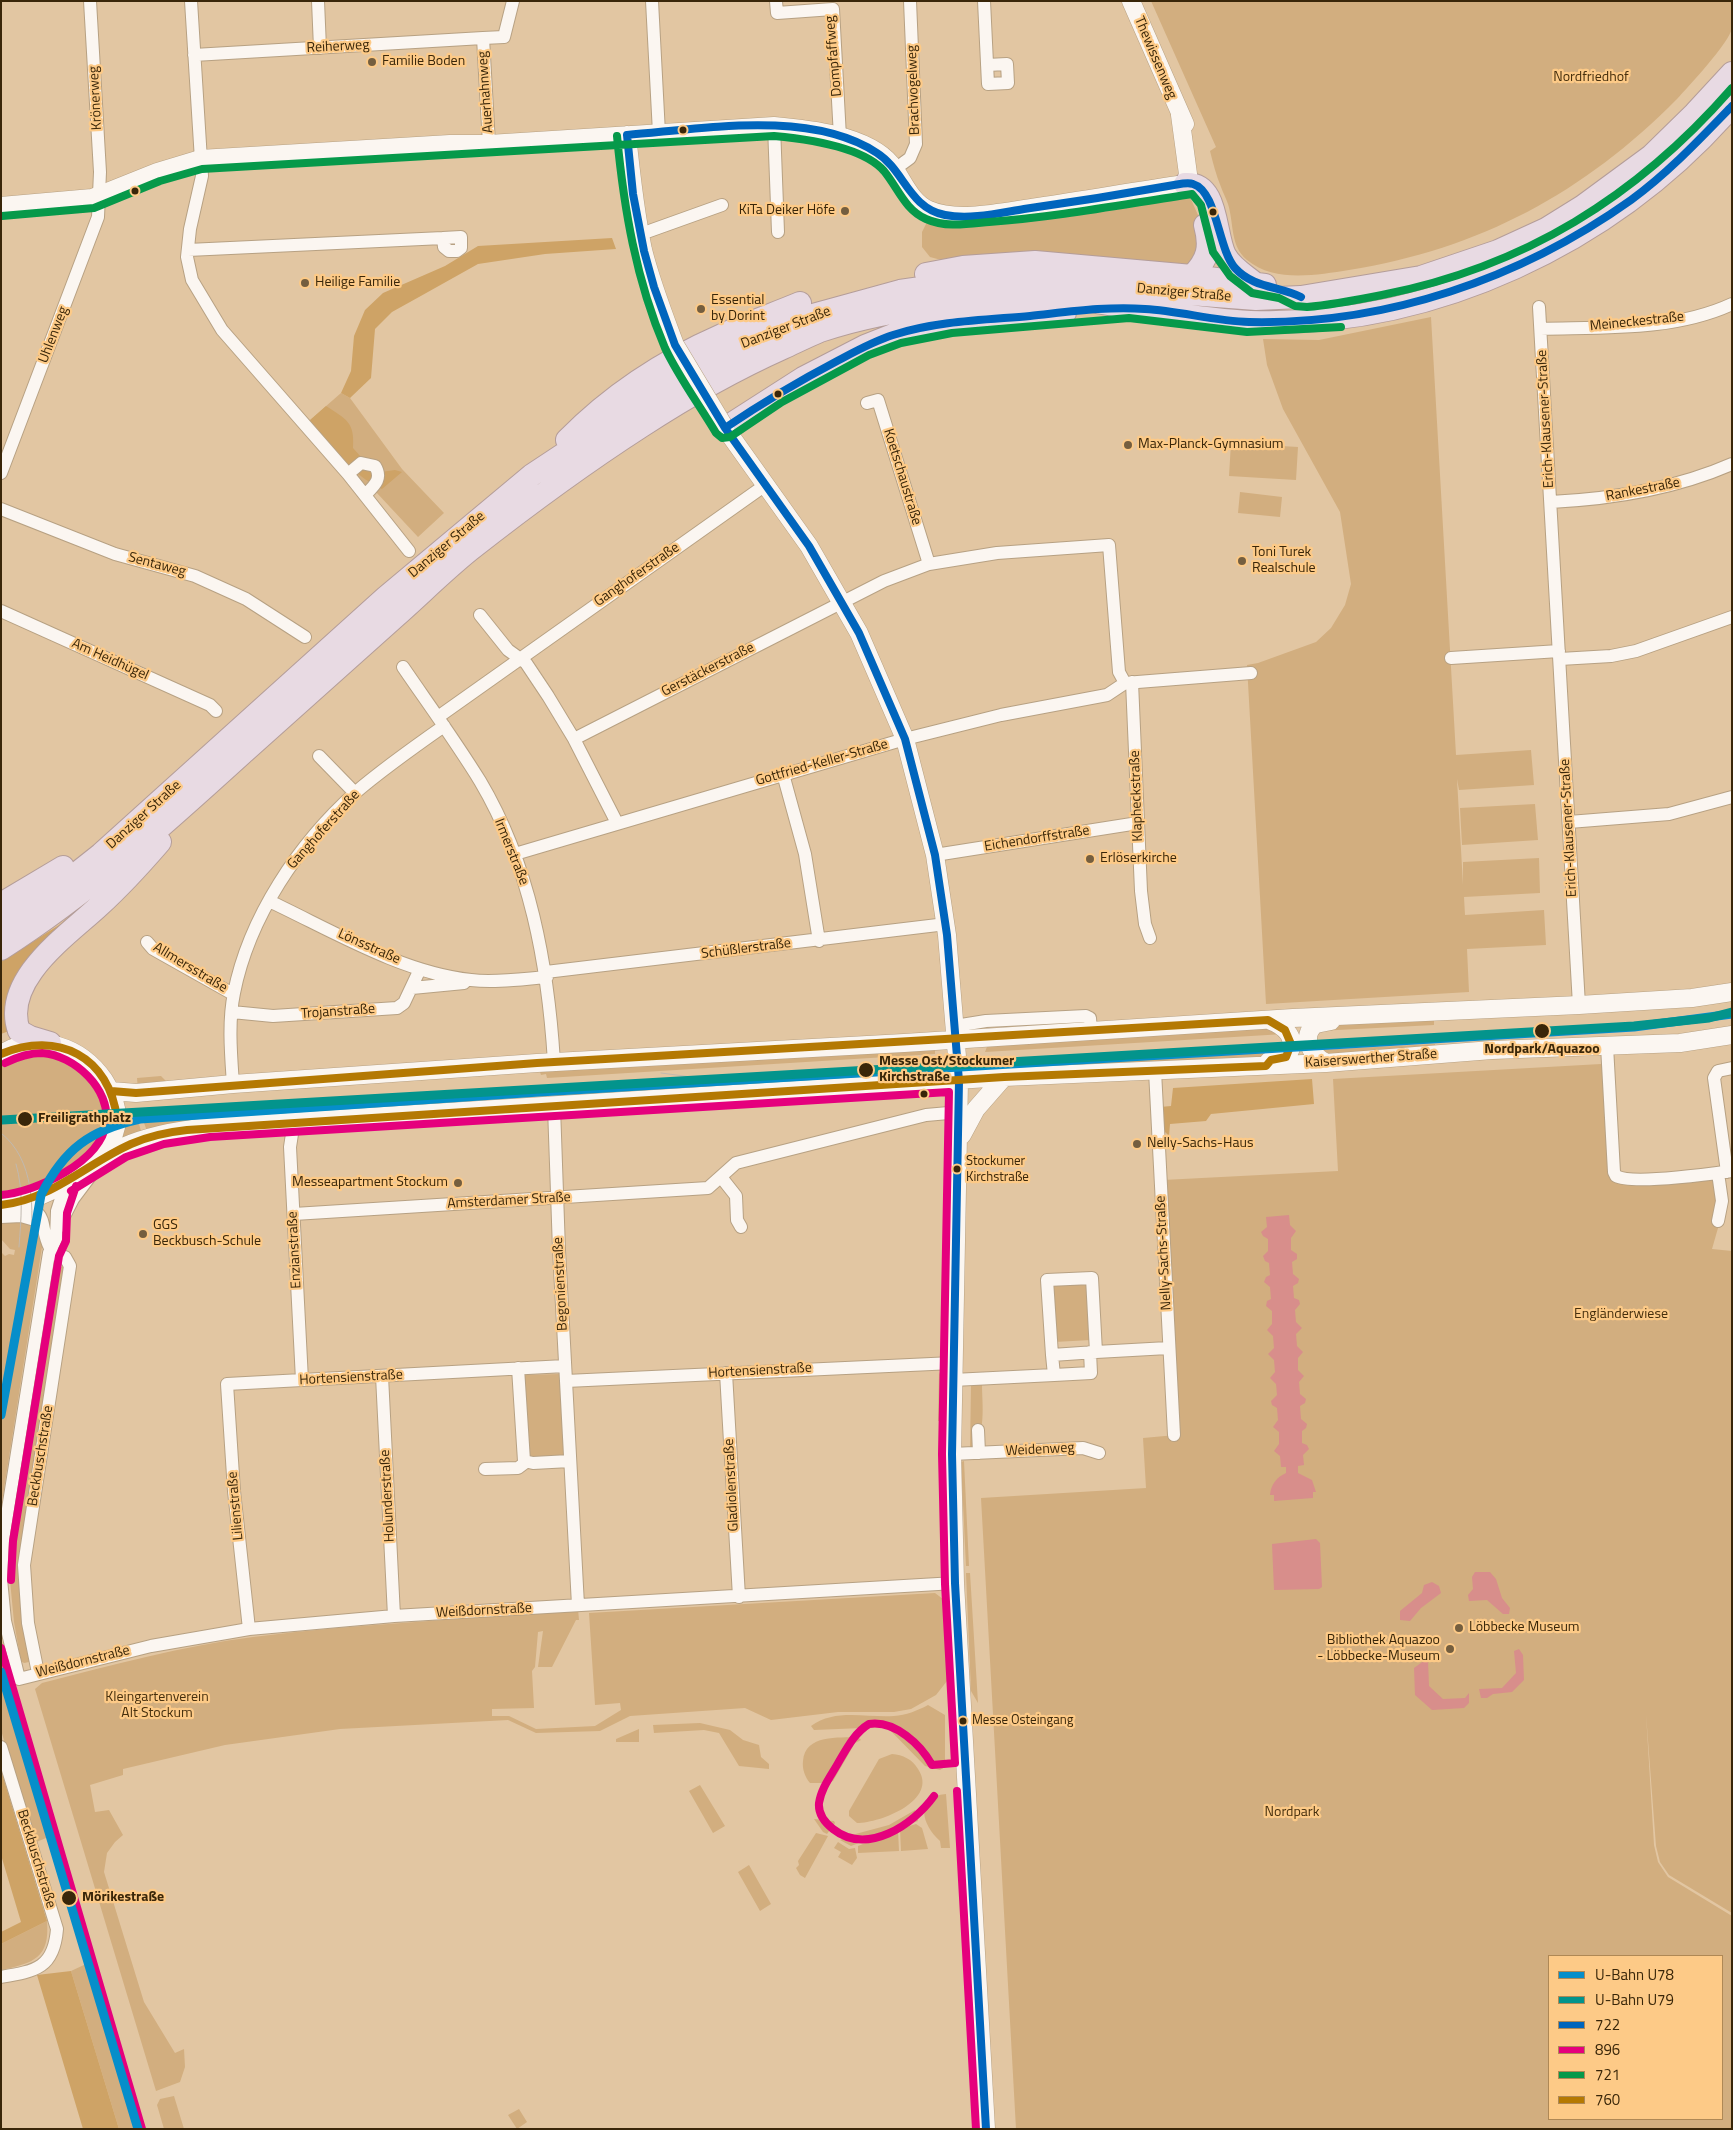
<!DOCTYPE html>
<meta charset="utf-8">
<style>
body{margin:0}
#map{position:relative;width:1733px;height:2130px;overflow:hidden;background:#e2c6a2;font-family:"Titillium Web",sans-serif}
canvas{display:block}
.frame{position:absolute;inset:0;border:2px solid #392609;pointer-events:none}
.legend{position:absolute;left:1548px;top:1955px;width:175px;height:165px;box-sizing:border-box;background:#fdca87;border:1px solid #af8855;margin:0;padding:6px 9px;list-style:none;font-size:15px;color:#392609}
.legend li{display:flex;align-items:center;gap:10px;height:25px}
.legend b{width:25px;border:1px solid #af8855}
</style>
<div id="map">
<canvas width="1733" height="2130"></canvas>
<div class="frame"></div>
<ul class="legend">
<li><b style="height:6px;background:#068eca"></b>U-Bahn U78</li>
<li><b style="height:6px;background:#03948c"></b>U-Bahn U79</li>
<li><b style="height:6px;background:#0065bd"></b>722</li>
<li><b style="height:6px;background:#e5007d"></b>896</li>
<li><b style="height:6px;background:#06994a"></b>721</li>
<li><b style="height:6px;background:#b47903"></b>760</li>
</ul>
</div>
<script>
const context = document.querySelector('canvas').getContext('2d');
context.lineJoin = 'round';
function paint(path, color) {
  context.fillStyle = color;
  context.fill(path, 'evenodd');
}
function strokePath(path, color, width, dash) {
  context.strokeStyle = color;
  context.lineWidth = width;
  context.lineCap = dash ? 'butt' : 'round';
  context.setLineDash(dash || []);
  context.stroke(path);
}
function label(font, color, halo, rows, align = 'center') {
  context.font = font + ' "Titillium Web",sans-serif';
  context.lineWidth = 4.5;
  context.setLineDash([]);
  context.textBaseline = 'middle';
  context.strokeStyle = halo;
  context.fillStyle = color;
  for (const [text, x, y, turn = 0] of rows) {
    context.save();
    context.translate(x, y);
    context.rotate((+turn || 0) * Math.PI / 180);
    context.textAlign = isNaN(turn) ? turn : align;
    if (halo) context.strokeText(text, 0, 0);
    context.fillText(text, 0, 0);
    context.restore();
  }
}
paint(new Path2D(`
 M1151,1H1732C1732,10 1733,19 1732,28C1730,42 1688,87 1677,99C1584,193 1480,249 1349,270C1316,275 1275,283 1247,260C1230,246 1234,223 1228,204C1226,198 1223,193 1221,187C1216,175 1213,163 1210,151L1216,147Z
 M1174,194H1183L1190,197L1198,215L1204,248L1191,271L945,261L930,257L922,247V232L928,220C957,229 989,222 1019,219C1071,212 1123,204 1174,194Z
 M1431,317L1456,755L1531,750L1534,785L1459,790L1457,779L1463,885V862L1539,858L1540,893L1464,897L1465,915L1544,910L1546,945L1467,949L1469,992L1266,1004L1247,665L1258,663L1316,642L1331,628L1345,605L1351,584L1340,512L1283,409L1267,365L1263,339L1319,340Z
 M341,393L350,398L402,469L444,513L418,537L376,492L372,494L309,421Z
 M1231,443L1298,447L1296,480L1229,476Z
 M1240,492L1282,497L1280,517L1238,513Z
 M1535,804L1538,840L1462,845L1460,808Z
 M1434,1019V1025L1318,1031L1325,1025Z
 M1273,1028L1284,1034L985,1052L988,1044Z
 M1435,1044V1049L1326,1055L1318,1050Z
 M54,1048L100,1078L113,1129L73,1175L1,1201V1059L10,1053Z
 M935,1048V1054L547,1078L546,1074L541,1075L540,1072Z
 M1285,1051L1276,1058L985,1075V1068Z
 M1601,1064L1605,1067L1614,1178H1715L1718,1228L1712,1249L1732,1251V1913L1669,1875L1660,1862L1656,1846L1646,1714L1654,1845L1658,1862L1668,1877L1732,1916V2129H1016L981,1498L1146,1488L1143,1438L1176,1435L1163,1180L1338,1171L1333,1079ZM1549,1956H1722V2119H1549Z
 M936,1072V1077L549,1101L548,1096Z
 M161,1076L172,1087L138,1090L137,1078Z
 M188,1118L190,1125L148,1134L143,1120Z
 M138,1120L142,1135L119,1145L118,1124Z
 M145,1146L147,1150C116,1162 84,1182 71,1214C66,1227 71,1240 64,1252L60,1247C57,1222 89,1176 110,1163C121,1156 134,1151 145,1146Z
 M1,1218L35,1224L42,1236V1247L1,1508V1252L5,1256L9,1254L14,1255L15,1250L10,1249L1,1239Z
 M65,1266L26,1531L29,1662L24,1663L21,1661L14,1622L9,1570L14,1523L54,1272L57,1268Z
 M1087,1283L1091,1340L1054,1342L1052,1284Z
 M939,1372L944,1385L943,1421H938Z
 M560,1374L564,1456L527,1458L524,1375Z
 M971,1385H982C982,1404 987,1436 970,1450Z
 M964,1461L969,1566H966L961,1462Z
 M966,1573H970L978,1703L971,1691Z
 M935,1593L943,1599L947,1681L936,1695L911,1709L894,1712H838L771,1720L745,1708L630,1716L600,1731L536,1733L508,1720L340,1729L225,1745L123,1769V1775L90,1785L95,1812L109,1810L123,1835L115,1842L107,1853L104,1872L144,2002L175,2053L184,2049L185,2067L180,2082L156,2091L35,1689L42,1683C112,1665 182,1646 253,1637C361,1623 470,1620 578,1609L579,1620H576L552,1667H538L543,1631L538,1632L535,1667L532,1671L534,1708L492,1709V1716H509L536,1729L595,1726L621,1710L620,1703L595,1705L589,1613Z
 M1,1637L12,1681L58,1833L34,1843L1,1730Z
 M928,1705L945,1715V1767L940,1770L925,1766L887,1727L814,1730L811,1726C835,1708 867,1718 894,1716C906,1715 917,1711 928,1705Z
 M700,1723L730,1730L743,1740L759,1745L761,1757L769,1764V1769L739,1766L719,1733L704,1730L654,1733L653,1725Z
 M639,1729V1742H616V1739Z
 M858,1737L861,1740L855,1743L833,1781L827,1783H810C805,1777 802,1769 803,1761C805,1734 839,1738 858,1737Z
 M892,1754C903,1755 912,1759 918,1769C939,1800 881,1823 857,1823L849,1816V1811L879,1759Z
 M700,1785L725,1826L713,1833L689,1791Z
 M946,1794L950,1848H941L940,1841C922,1825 914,1797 946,1794Z
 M915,1810L918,1821L851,1846L840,1840L848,1836L889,1825Z
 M814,1819L834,1821L835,1823L827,1834L823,1832Z
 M916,1824L922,1828L928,1849L901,1851L900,1829Z
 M898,1830L899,1851L858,1853V1846Z
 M816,1833L828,1836L805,1878L800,1875L796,1868L799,1865L798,1861Z
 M838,1842L849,1849L855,1848L857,1858L852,1865L838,1857L841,1852L834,1848Z
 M749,1865L771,1904L760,1911L738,1872Z
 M47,1921C50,1958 34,1963 1,1970V1944Z
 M86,1964L87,1969L96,1966L145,2129H119L71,1971Z
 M174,2096L184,2129H164L157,2105L160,2099Z
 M519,2109L527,2122L517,2129L508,2115Z`), '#d2ae7f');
paint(new Path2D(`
 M612,238L616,249L545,254L478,264L419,297L392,312L375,329L371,378L350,398L341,393L351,371L354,336L365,310L383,293L445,266L478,246Z
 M326,406C346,419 355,422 353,448L361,457L371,459L381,472L395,470L402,472L382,489C351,474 331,447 309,421Z
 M108,884L46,951L14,1029L1,1034V962L59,925Z
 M1312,1079L1314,1104L1211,1114L1206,1121L1170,1124L1169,1136L1161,1128L1160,1107L1171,1106L1173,1088Z
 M1,1770L47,1921L1,1944V1932L21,1922L1,1855Z
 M71,1971L119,2129H83L37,1975Z`), '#cea366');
paint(new Path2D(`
 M1289,1215L1290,1225L1296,1231L1291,1238V1250L1297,1254V1259L1292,1262L1293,1274L1299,1279L1298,1283L1293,1286L1294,1298L1299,1300L1300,1304L1295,1310L1296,1322L1302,1328L1296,1334L1297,1346L1303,1352L1298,1358V1370L1304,1376L1299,1382L1300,1394L1306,1399L1305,1403L1300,1406L1301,1419L1307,1424L1306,1428L1302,1431V1443L1307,1445L1309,1449L1303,1455L1304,1465L1298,1466V1473L1312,1480L1316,1492H1313V1498L1274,1501V1495H1270C1271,1484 1277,1477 1286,1473V1467H1281L1280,1456L1274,1451L1279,1444V1432L1273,1427L1278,1420L1277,1408L1272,1405L1271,1401L1277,1395L1276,1384L1270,1378L1275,1372L1274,1360L1268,1354L1274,1348L1273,1336L1267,1330L1272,1324V1311L1266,1306L1267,1301L1271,1299L1270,1287L1264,1282L1266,1277L1270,1275L1269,1263L1265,1261L1263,1256L1268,1251V1239L1263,1236L1261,1232L1267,1227L1266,1217Z
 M1316,1539L1320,1543L1322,1587L1319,1589L1274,1590L1272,1544Z
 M1475,1572H1490L1496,1579L1502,1598L1510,1608L1509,1614H1503L1487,1600L1469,1601L1468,1595L1473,1589L1472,1577Z
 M1432,1582L1439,1586L1441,1593L1421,1608L1410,1621L1400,1620V1611L1422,1593L1424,1585Z
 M1519,1649L1523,1655L1524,1680L1512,1692L1493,1694L1487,1698H1481L1479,1689L1502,1688L1516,1673L1514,1651Z
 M1425,1660H1428L1429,1686L1443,1699L1465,1698L1469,1693V1703L1464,1708L1432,1710L1415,1695L1414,1668Z`), '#d88e8b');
const street = new Path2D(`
 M191,1L202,176L190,229L187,257L192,280L222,330L348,474L409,551
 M318,1L320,48
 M652,1L659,133
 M776,1L777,13L833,9L840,137
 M984,1L988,84L1008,83L1007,64L987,65
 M194,55L483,38
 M774,126L778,232
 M489,144L483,38L504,37L513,1
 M895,169L910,158L916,144L910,1
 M641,234L722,205
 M188,250L443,238L444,247L449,251H457L461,248V237L443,238
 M1539,307L1579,1005
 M1541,329C1603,327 1674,331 1732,304
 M867,403L878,400L929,564
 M1,473L98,217L100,172L90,1
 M348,474L361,463L375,466C383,479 374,486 365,495
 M1551,502C1612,499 1675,489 1732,464
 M1,509L115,554L195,576L246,599L305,637
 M1,611L210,705L216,711
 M480,615L508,650L526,663L548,696L574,739L617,823
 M1451,658L1559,651
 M1560,659L1611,656L1636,651L1732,617
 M403,667C429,705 456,742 480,781C530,865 548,965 554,1062
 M1132,682L1141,891L1145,924L1150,938
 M438,717L764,486
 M574,739L884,581L929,564L997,553L1109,545L1119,672L1125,683
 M319,756L355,793
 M783,774L805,854L819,941
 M1569,822L1669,814L1732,797
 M515,854L905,739L1001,715L1107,695L1125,683L1251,673
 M935,855L1138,823
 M269,901C331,930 402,973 471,980C495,983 522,979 547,977
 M147,942L153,949L233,994
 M546,972L946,924
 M412,988L464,983
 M232,1012L273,1016L397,1008L404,1003L420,969
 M955,1026L986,1021L1086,1016L1090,1018L1091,1030
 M1607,1046L1614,1172L1616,1176C1632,1185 1710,1174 1732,1171
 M1155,1071L1174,1435
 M233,1084C231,1055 228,1022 234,993C249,917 299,843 356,792C384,768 414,747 444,726
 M554,1107L559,1250L578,1605
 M294,1121L290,1147L302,1380
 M1727,1172L1714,1078L1718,1071L1732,1068
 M1718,1173L1722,1201L1718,1221
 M721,1177L736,1196L737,1220L741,1227
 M16,1206C51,1209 38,1225 50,1248
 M294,1214L708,1188L736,1163L926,1115L960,1112
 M1,1217L21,1216L42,1222
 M58,1228L73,1199L97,1167
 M1096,1352L1052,1355L1047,1280L1092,1278L1096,1352L1168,1348
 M1052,1355L1054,1375L1091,1373L1090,1352
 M518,1368L524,1461L533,1463L570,1461
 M726,1373L739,1597
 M382,1376L394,1616
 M953,1380L1054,1375
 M566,1381L953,1363
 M978,1430L979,1453
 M952,1454L1083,1448L1099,1453
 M485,1469L518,1468L526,1462
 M1,1579L5,1621L19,1679L151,1646L249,1629L394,1616L955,1583
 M1,1579L3,1540L49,1253L56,1239L57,1211L66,1183
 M249,1629L234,1491L227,1384L565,1366
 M38,1673L28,1623L24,1565L70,1266L65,1257L49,1253
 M1,1747L57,1929C54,1968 36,1971 1,1977`);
const secondary = new Path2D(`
 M1131,1L1185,124
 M627,135C631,174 635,212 643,250C651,282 663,313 675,345
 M1,206L92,198L157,172L200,159L450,144H489L774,126C808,129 867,135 891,164C903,179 910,202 929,210C958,223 1007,211 1038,207C1087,200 1136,191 1185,184L1188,174L1180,115
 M725,428L809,546L859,633L905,739L935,855L947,935L959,1081L952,1454L955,1583L986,2129
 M1269,1020C1285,1026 1300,1039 1286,1057L1269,1061
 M1,1054C39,1031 81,1047 104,1080C114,1095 119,1110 116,1127C111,1151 88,1169 69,1181C49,1193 26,1204 1,1205
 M1326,1063C1312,1056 1299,1036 1316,1024L1331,1021
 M111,1091L136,1093L233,1084L537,1063L904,1043L1293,1018L1579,1005L1692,998L1732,992
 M962,1135L976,1109L1004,1077
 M90,1168C101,1161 112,1153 123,1147C150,1135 180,1130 209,1127L1004,1077L1326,1063L1492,1050L1680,1043L1732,1035`);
const highway = new Path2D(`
 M1185,184C1219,182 1214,233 1225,255C1232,268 1245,275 1256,284
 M926,274L963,267L1035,262L1192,276L1265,285
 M1192,276C1208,260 1211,247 1205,225
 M725,428L803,378L865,346L898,333L951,323L1065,313
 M567,440C610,396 665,360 722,335C747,323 774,314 800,303
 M1,904L63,867
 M1,927L53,892L101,854L386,597L532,475L653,395L728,351L809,316L900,291L949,284L1019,281L1256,299L1301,297L1421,277L1498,251L1546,229L1583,206L1651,156L1695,113L1732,73
 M1,949C89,893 167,822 244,752C294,707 345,662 395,617C420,595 444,571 470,550C526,506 583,464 642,426C688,396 734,370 783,348C796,342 808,336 820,331C894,306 1002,295 1080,300C1097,301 1113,305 1130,308C1169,313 1210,320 1250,322C1433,328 1613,243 1732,106
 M50,1043L30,1037L19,1031C1,980 68,935 99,906C121,886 141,864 160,842`);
strokePath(street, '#b7a183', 14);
strokePath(secondary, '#b7a183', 19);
strokePath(highway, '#b49d99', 24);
strokePath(street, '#fbf6f1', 12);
strokePath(secondary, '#fbf6f1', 18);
strokePath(highway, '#e8dae3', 22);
strokePath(new Path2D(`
 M661,1073L722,1081
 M1,1133C35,1160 34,1210 30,1249
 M16,1164C24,1192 21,1219 19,1247`), '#c1b9af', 1);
const secondaryBridge = new Path2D(`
 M675,345L725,428`);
strokePath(secondaryBridge, '#b7a183', 19, []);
strokePath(secondaryBridge, '#fbf6f1', 18);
strokePath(new Path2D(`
 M627,135L633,194L644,251L654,287L675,345L725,428L809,546L859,633L905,739L935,855L947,935L959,1081L952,1454L955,1583L986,2129
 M627,135C702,129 810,109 877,153C904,170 909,208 945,215C970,220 999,213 1024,209C1074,202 1124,194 1174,185C1180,184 1188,182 1193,184C1217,191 1218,249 1235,268C1253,288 1279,286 1301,297
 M725,428C762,403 799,381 839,360C856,351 874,341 893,335C937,321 984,320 1030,316C1068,312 1107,306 1145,309C1180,311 1214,321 1249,322C1386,325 1520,279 1631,200C1668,173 1700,139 1732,106`), '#0065bd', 8);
strokePath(new Path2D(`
 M71,1191L126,1157L164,1144L210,1137L949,1092L942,1454L945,1584L955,1763L932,1765C921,1745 895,1720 869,1724C854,1733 846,1750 837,1765C830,1777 821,1789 819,1803C818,1814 824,1822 833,1829C867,1856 913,1825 934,1796
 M1,1195C36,1192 101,1162 106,1123C111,1089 74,1055 42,1053C28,1053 17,1057 5,1063
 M11,1580L13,1541L59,1256L66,1241L67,1213L76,1186
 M1,1648L142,2129
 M957,1791L976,2129`), '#e5007d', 8);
strokePath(new Path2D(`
 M617,136C624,209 636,280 665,348C678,376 700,406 716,433L722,438L730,437L782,402L869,355L901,343L952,333L1129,318L1247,332L1341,327
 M2,216L94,208L160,181L202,169L774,136C806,139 862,146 884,171C898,188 905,210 926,219C946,228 968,224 989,222C1057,217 1125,204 1192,194L1201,205L1213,252L1230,276L1252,293L1279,298L1295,306L1307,307C1332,305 1357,300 1382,295C1524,267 1637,197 1732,88`), '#06994a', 8);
strokePath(new Path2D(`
 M1,1054C58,1030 110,1057 117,1119
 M1,1205C53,1199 86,1164 131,1144C149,1136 168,1132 187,1130L1004,1077L1266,1066L1271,1060L1286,1057L1291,1044L1285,1030L1268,1020L537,1063L136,1093L111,1091`), '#b47903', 8);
strokePath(new Path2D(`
 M1,1415L41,1195C64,1149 90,1130 140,1119L539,1092L1634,1027L1732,1014
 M1,1672L138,2129`), '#068eca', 9);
strokePath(new Path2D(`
 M2,1120L1634,1026L1709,1018L1732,1012`), '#03948c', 9);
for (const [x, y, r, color] of [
 [372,62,5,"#745e3f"],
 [683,130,4.5,"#392609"],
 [135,191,4.5,"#392609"],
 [845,211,5,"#745e3f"],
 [1213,212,4.5,"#392609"],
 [305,283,5,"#745e3f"],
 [701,309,5,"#745e3f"],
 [778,394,4.5,"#392609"],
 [1128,445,5,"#745e3f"],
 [1242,561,5,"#745e3f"],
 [1090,859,5,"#745e3f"],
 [1542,1031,8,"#392609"],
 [866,1070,8,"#392609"],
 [924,1094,4.5,"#392609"],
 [25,1119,8,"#392609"],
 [1137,1144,5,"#745e3f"],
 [957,1169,4.5,"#392609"],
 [458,1183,5,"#745e3f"],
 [143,1234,5,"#745e3f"],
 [1459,1628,5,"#745e3f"],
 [1450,1649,5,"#745e3f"],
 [963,1721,4.5,"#392609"],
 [69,1898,8,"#392609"]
]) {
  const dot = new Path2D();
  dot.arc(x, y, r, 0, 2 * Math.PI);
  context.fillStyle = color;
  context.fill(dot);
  strokePath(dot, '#fdca87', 2);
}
label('13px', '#392609', '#fdca87', [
 ["Stockumer",966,1162],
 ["Kirchstraße",966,1178],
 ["Messe Osteingang",972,1721]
], 'left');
label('14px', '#392609', '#fdca87', [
 ["Reiherweg",338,47,-3],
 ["Dompfaffweg",834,56,-95],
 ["Thewissenweg",1155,58,67],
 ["Brachvogelweg",914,90,-92],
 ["Auerhahnweg",486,92,-94],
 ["Krönerweg",96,98,-93],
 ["Danziger Straße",1184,293,5],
 ["Meineckestraße",1637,322,-6],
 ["Danziger Straße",786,328,-21],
 ["Uhlenweg",54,335,-69],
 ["Erich-Klausener-Straße",1546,419,-93],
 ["Koetschaustraße",902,477,73],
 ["Rankestraße",1643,490,-11],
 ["Danziger Straße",447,545,-40],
 ["Sentaweg",157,565,15],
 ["Ganghoferstraße",637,575,-35],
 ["Am Heidhügel",110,660,24],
 ["Gerstäckerstraße",708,670,-27],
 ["Gottfried-Keller-Straße",822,763,-16],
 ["Klapheckstraße",1137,796,-92],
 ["Danziger Straße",144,815,-42],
 ["Erich-Klausener-Straße",1569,828,-93],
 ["Ganghoferstraße",324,830,-48],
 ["Eichendorffstraße",1037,839,-9],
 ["Irmerstraße",511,852,68],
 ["Lönsstraße",369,947,24],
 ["Schüßlerstraße",746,949,-7],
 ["Allmersstraße",190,968,31],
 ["Trojanstraße",338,1012,-4],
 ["Kaiserswerther Straße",1371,1059,-4],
 ["Amsterdamer Straße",509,1201,-3],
 ["Enzianstraße",295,1250,-93],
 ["Nelly-Sachs-Straße",1164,1253,-93],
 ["Begonienstraße",561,1284,-93],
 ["Hortensienstraße",760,1371,-3],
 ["Hortensienstraße",351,1378,-3],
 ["Weidenweg",1040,1450,-3],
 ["Beckbuschstraße",41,1456,-81],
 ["Gladiolenstraße",732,1485,-93],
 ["Holunderstraße",388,1496,-93],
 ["Lilienstraße",236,1506,-95],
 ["Weißdornstraße",484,1611,-3],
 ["Weißdornstraße",83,1662,-14],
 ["Beckbuschstraße",36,1859,73]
]);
label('14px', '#392609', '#fdca87', [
 ["Familie Boden",382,62],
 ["KiTa Deiker Höfe",835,211,"right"],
 ["Heilige Familie",315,283],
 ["Essential",711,301],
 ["by Dorint",711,317],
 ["Max-Planck-Gymnasium",1138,445],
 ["Toni Turek",1252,553],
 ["Realschule",1252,569],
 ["Erlöserkirche",1100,859],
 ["Nelly-Sachs-Haus",1147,1144],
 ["Messeapartment Stockum",448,1183,"right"],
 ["GGS",153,1226],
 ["Beckbusch-Schule",153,1242],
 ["Löbbecke Museum",1469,1628],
 ["Bibliothek Aquazoo",1440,1641,"right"],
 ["- Löbbecke-Museum",1440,1657,"right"]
], 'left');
label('14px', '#462f0d', '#fdca87', [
 ["Nordfriedhof",1591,78],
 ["Engländerwiese",1621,1315],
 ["Kleingartenverein",157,1698],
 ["Alt Stockum",157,1714],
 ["Nordpark",1292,1813]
]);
label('bold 14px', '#392609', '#fdca87', [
 ["Nordpark/Aquazoo",1542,1050,"center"],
 ["Messe Ost/Stockumer",879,1062],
 ["Kirchstraße",879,1078],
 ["Freiligrathplatz",38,1119],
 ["Mörikestraße",82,1898]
], 'left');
</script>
